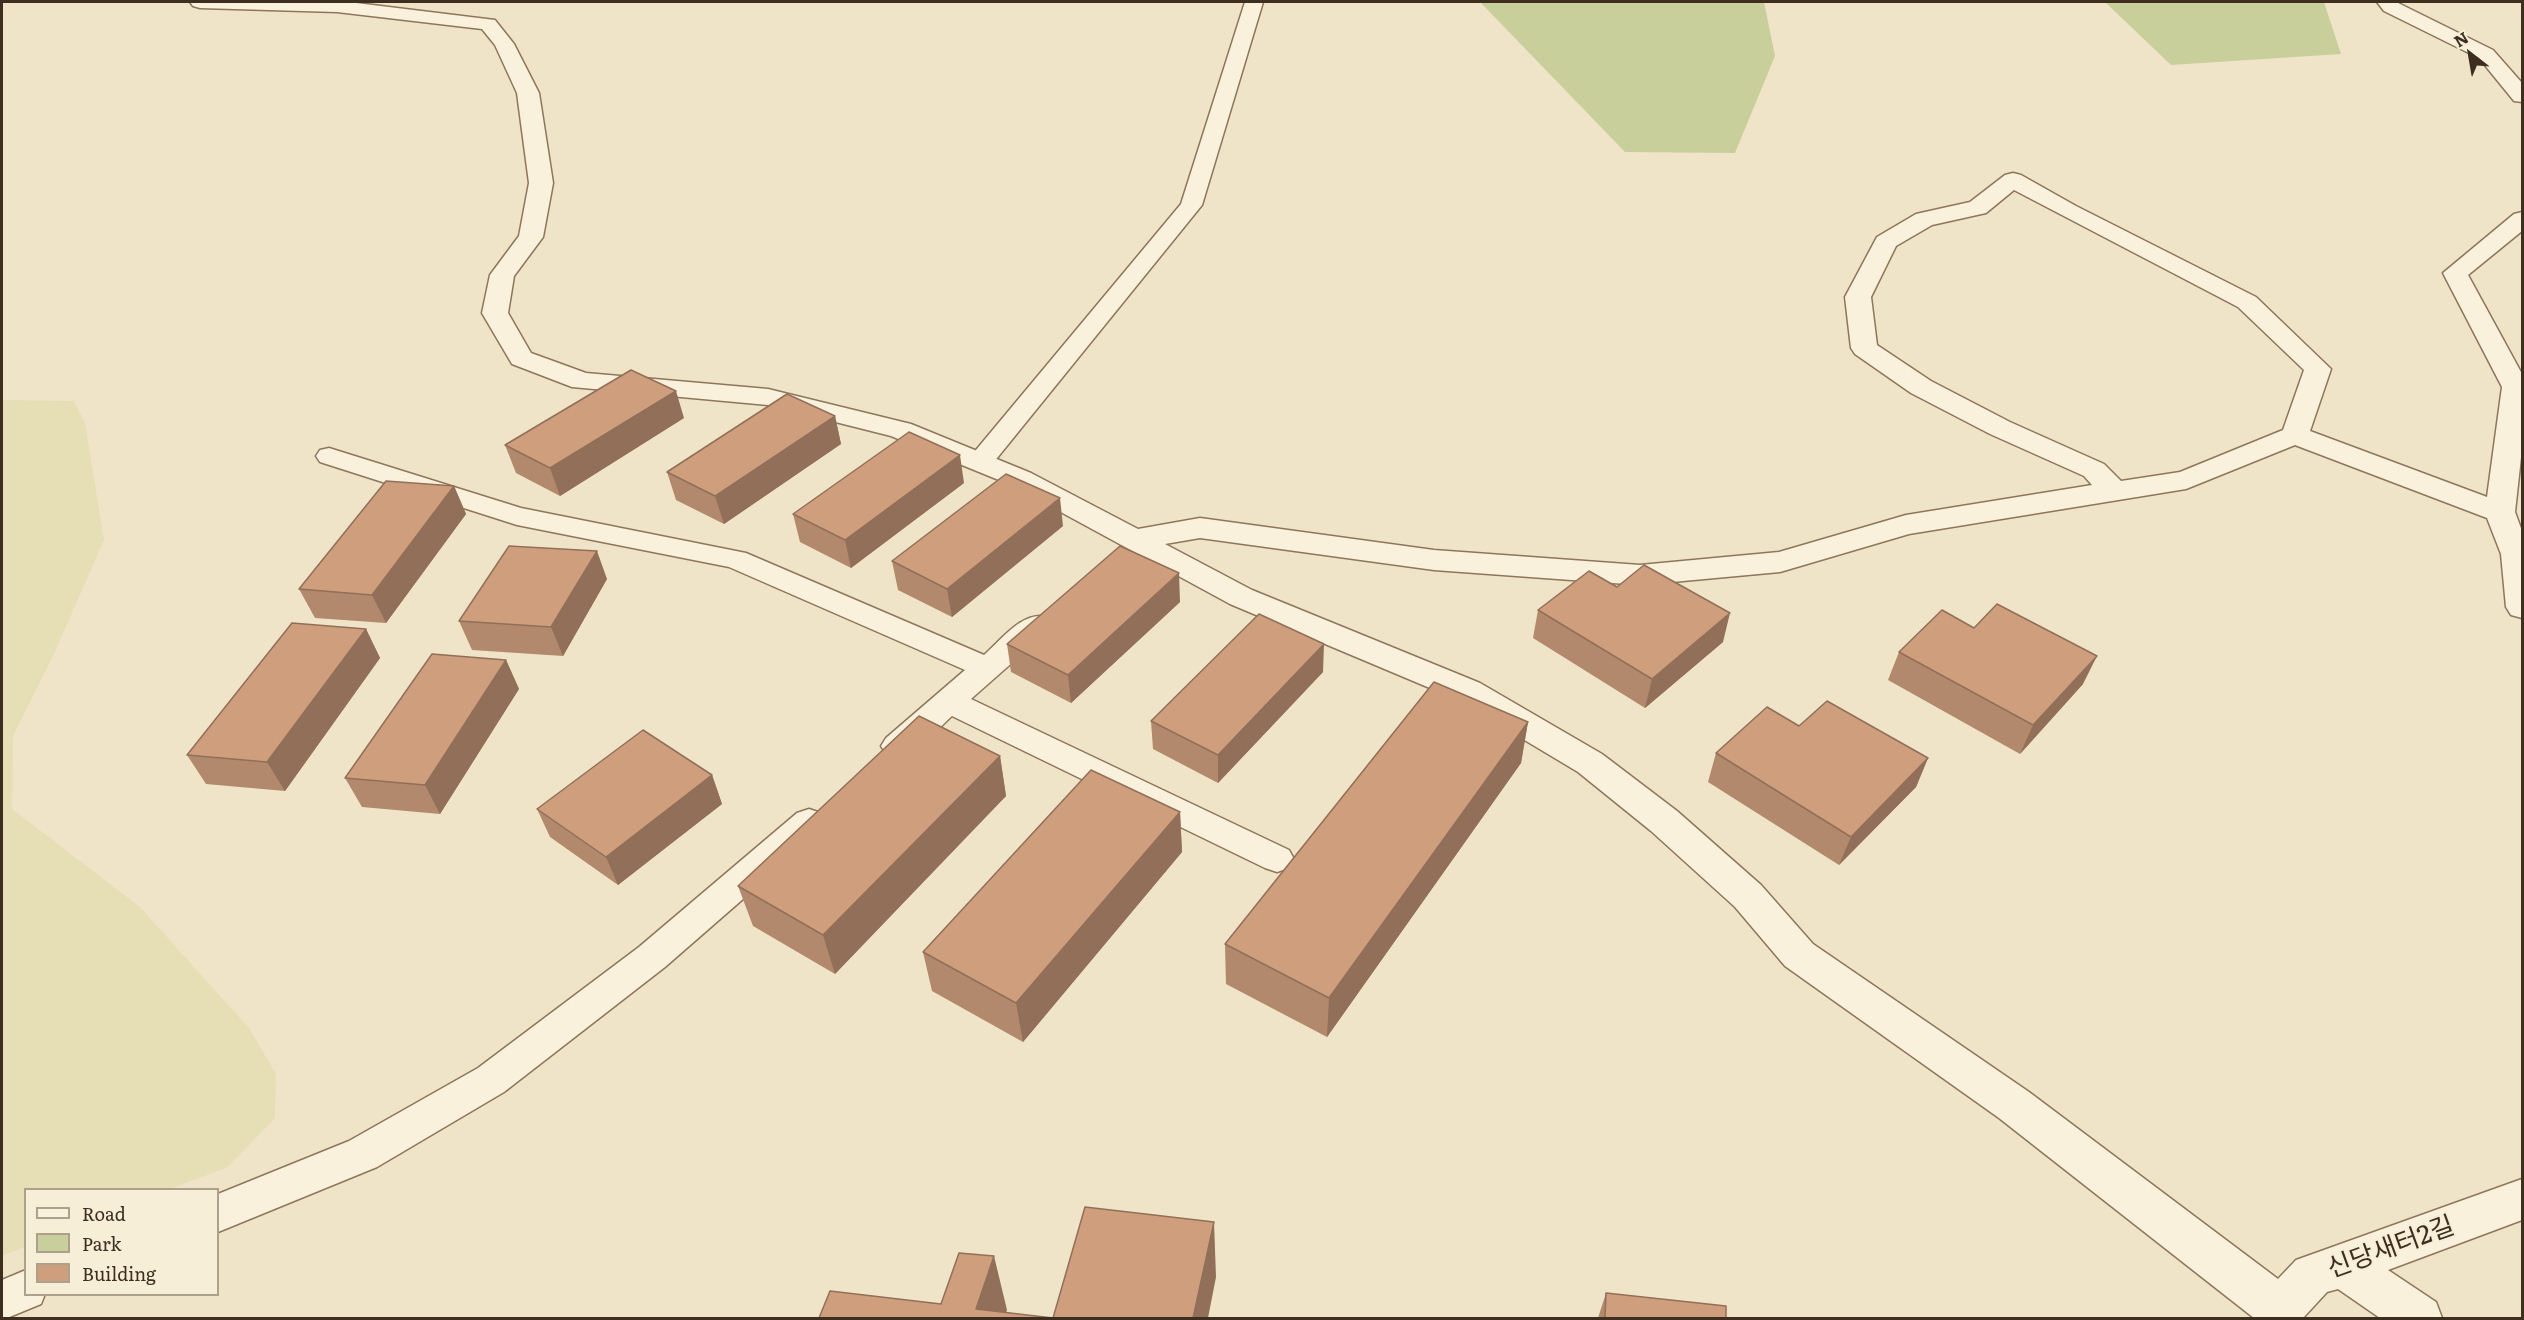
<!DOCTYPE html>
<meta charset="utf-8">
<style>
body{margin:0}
#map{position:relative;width:2524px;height:1320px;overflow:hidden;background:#f0e4c8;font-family:Literata,serif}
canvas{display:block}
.frame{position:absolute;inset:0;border:3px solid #3d2e20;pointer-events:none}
.legend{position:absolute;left:24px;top:1188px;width:195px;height:108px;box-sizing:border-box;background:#f7eed8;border:2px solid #ada18e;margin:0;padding:8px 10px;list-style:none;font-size:18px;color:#3d2e20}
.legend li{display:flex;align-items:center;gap:12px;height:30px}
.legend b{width:30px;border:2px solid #ada18e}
.north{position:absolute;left:2440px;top:24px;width:60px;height:60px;-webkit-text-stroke:4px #f7eed8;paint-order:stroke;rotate:329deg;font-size:16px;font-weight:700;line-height:24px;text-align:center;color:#3d2e20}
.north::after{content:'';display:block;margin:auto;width:21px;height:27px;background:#3d2e20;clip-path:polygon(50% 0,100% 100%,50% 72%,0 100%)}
</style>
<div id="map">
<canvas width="2524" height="1320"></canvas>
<div class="frame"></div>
<ul class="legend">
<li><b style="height:8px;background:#faf1dc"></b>Road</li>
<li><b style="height:16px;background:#c9cf9b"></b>Park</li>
<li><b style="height:16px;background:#cf9f7d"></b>Building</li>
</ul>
<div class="north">N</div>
</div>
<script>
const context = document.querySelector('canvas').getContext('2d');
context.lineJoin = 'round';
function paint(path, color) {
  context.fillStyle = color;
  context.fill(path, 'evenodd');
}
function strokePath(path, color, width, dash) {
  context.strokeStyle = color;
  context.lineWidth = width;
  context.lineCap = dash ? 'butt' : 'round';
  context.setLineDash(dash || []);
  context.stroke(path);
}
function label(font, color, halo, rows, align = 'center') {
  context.font = font + ' Literata,"Noto Sans KR",serif';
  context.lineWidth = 4.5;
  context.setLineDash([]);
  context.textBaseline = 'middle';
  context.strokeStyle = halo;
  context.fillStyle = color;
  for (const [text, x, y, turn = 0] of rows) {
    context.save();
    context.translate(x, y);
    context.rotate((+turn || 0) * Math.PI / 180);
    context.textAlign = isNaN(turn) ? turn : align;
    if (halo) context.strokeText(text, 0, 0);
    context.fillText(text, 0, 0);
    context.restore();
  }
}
paint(new Path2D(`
 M2,400L74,401L85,423L104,540L54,654L13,736L12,809L140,907L249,1028L276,1074L275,1118L228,1167L170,1189L26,1190L25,1247L2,1256Z`), '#e6deb5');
paint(new Path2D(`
 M1480,2H1764L1775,56L1735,153L1625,152Z
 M2105,2H2324L2341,54L2171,65Z`), '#c9cf9b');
const service = new Path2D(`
 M1245,2H1263L1202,205L989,468L980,470L971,468L967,462L971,456L1181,204Z
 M329,448L521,508L746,553L984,655C1002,639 1023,610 1048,617L1053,624L1048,631L971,699L1289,850L1294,859L1289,868L1277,872L1265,868L952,716C934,732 912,762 886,754L881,746L886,738L965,670L729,567L517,525L320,462L316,456L320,450Z
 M809,809L821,813L826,822L821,831L665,967L504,1092L377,1167L218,1232V1194L349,1141L478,1068L639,947L797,813Z
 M26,1270V1294H45L41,1304L7,1318H2V1280Z`);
const minor = new Path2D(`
 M190,2H348L495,20L514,44L539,93L553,183L543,237L514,276L508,313L531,353L586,373L768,389L911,424L1031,473L1138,529L1200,518L1434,550L1640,565L1779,552L1906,515L2092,485L2084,476L1990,434L1911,393L1855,354L1851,348L1845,297L1877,237L1916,214L1970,202L2005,175L2013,173L2021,175L2076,206L2256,297L2331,369L2310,431L2487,497L2502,387L2443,273L2514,214L2522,212V231L2468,275L2522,374V448L2515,512L2522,531V618L2511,615L2506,607L2501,554L2487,518L2295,445L2186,489L1909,534L1780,572L1640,585L1434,570L1200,538L1165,544L1252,590L1480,683L1602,754L1677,811L1761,885L1813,944L2029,1092L2278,1279L2296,1260L2522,1179V1220L2388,1270L2436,1302L2442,1318H2380L2338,1289L2327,1292L2303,1318H2254L1999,1118L1785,966L1735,907L1651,831L1578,772L1456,699L1230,604L1011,485L891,436L768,405L572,387L512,364L482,313L490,275L519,236L529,183L517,93L495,45L482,29L337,12L200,8L193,6ZM2014,190L2238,307L2304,370L2283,430L2180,472L2121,481L2104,464L2010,422L1931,381L1877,345L1871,297L1896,246L1932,225L1986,213Z
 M2377,2H2396L2493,50L2522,83V102L2514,101L2479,58L2384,11Z`);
strokePath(service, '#8d765c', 3);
strokePath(minor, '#8d765c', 3);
paint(service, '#faf1dc');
paint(minor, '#faf1dc');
paint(new Path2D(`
 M835,416L841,444L724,524L676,500L667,472Z
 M684,418L560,496L516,473L505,445Z
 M964,483L851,568L800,542L793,514Z
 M454,486L466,514L386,623L315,618L299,589Z
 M1063,526L952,617L898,590L892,561Z
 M607,579L563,656L472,650L459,621Z
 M1617,587L1723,642L1645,708L1533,638L1538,610Z
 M1180,602L1071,703L1011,672L1007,644Z
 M1974,628L2083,684L2020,754L1888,680L1899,652Z
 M366,629L380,658L285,791L206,784L187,755Z
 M506,660L519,689L440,814L362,807L345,778Z
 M1323,672L1218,783L1153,749L1151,721Z
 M1528,722L1521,763L1327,1037L1226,984L1225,944Z
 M1716,753L1928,758L1916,787L1839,865L1708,782Z
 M1000,756L1006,796L835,974L753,926L738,886Z
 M712,775L722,804L618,885L550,837L537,809Z
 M1180,812L1182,852L1023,1042L932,991L923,952Z
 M1606,1293L1726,1318H1598Z`), '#b2896c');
paint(new Path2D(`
 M676,391L684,418L560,496L550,468Z
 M835,416L841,444L724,524L715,496Z
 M960,455L964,483L851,568L845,540Z
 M454,486L466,514L386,623L372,595Z
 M1060,498L1063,526L952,617L947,589Z
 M597,551L607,579L563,656L551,627Z
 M1179,573L1180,602L1071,703L1068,675Z
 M1730,613L1723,642L1645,708L1652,679Z
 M366,629L380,658L285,791L267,762Z
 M1324,644L1323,672L1218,783V755Z
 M2097,656L2083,684L2020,754L2033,725Z
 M506,660L519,689L440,814L425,785Z
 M1528,722L1521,763L1327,1037L1329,998Z
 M1000,756L1006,796L835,974L823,935Z
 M1928,758L1916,787L1839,865L1851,837Z
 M712,775L722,804L618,885L606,857Z
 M1180,812L1182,852L1023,1042L1016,1003Z
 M1214,1222L1216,1277L1208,1318H1193Z
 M994,1256L1007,1310L1004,1318L976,1309Z`), '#916f58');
const building = new Path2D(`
 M631,370L676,391L550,468L505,445Z
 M787,394L835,416L715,496L667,472Z
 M909,432L960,455L845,540L793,514Z
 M1006,474L1060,498L947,589L892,561Z
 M386,481L454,486L372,595L299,589Z
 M509,546L597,551L551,627L459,621Z
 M1120,546L1179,573L1068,675L1007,644Z
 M1644,565L1730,613L1652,679L1538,610L1589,571L1617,587Z
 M1997,604L2097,656L2033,725L1899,652L1942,610L1974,628Z
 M1259,614L1324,644L1218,755L1151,721Z
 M292,623L366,629L267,762L187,755Z
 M432,654L506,660L425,785L345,778Z
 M1434,682L1528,722L1329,998L1225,944Z
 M1827,701L1928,758L1851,837L1716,753L1767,707L1799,726Z
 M919,716L1000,756L823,935L738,886Z
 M643,730L712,775L606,857L537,809Z
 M1091,770L1180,812L1016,1003L923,952Z
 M1085,1207L1214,1222L1193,1318H1053Z
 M959,1253L994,1256L976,1309L1053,1318H819L830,1291L941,1304Z
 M1606,1293L1726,1306V1318H1605Z`);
paint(building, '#cf9f7d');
strokePath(building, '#916f58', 1.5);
label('26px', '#3d2e20', '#f7eed8', [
 ["신당새터2길",2391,1248,-20]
]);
</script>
